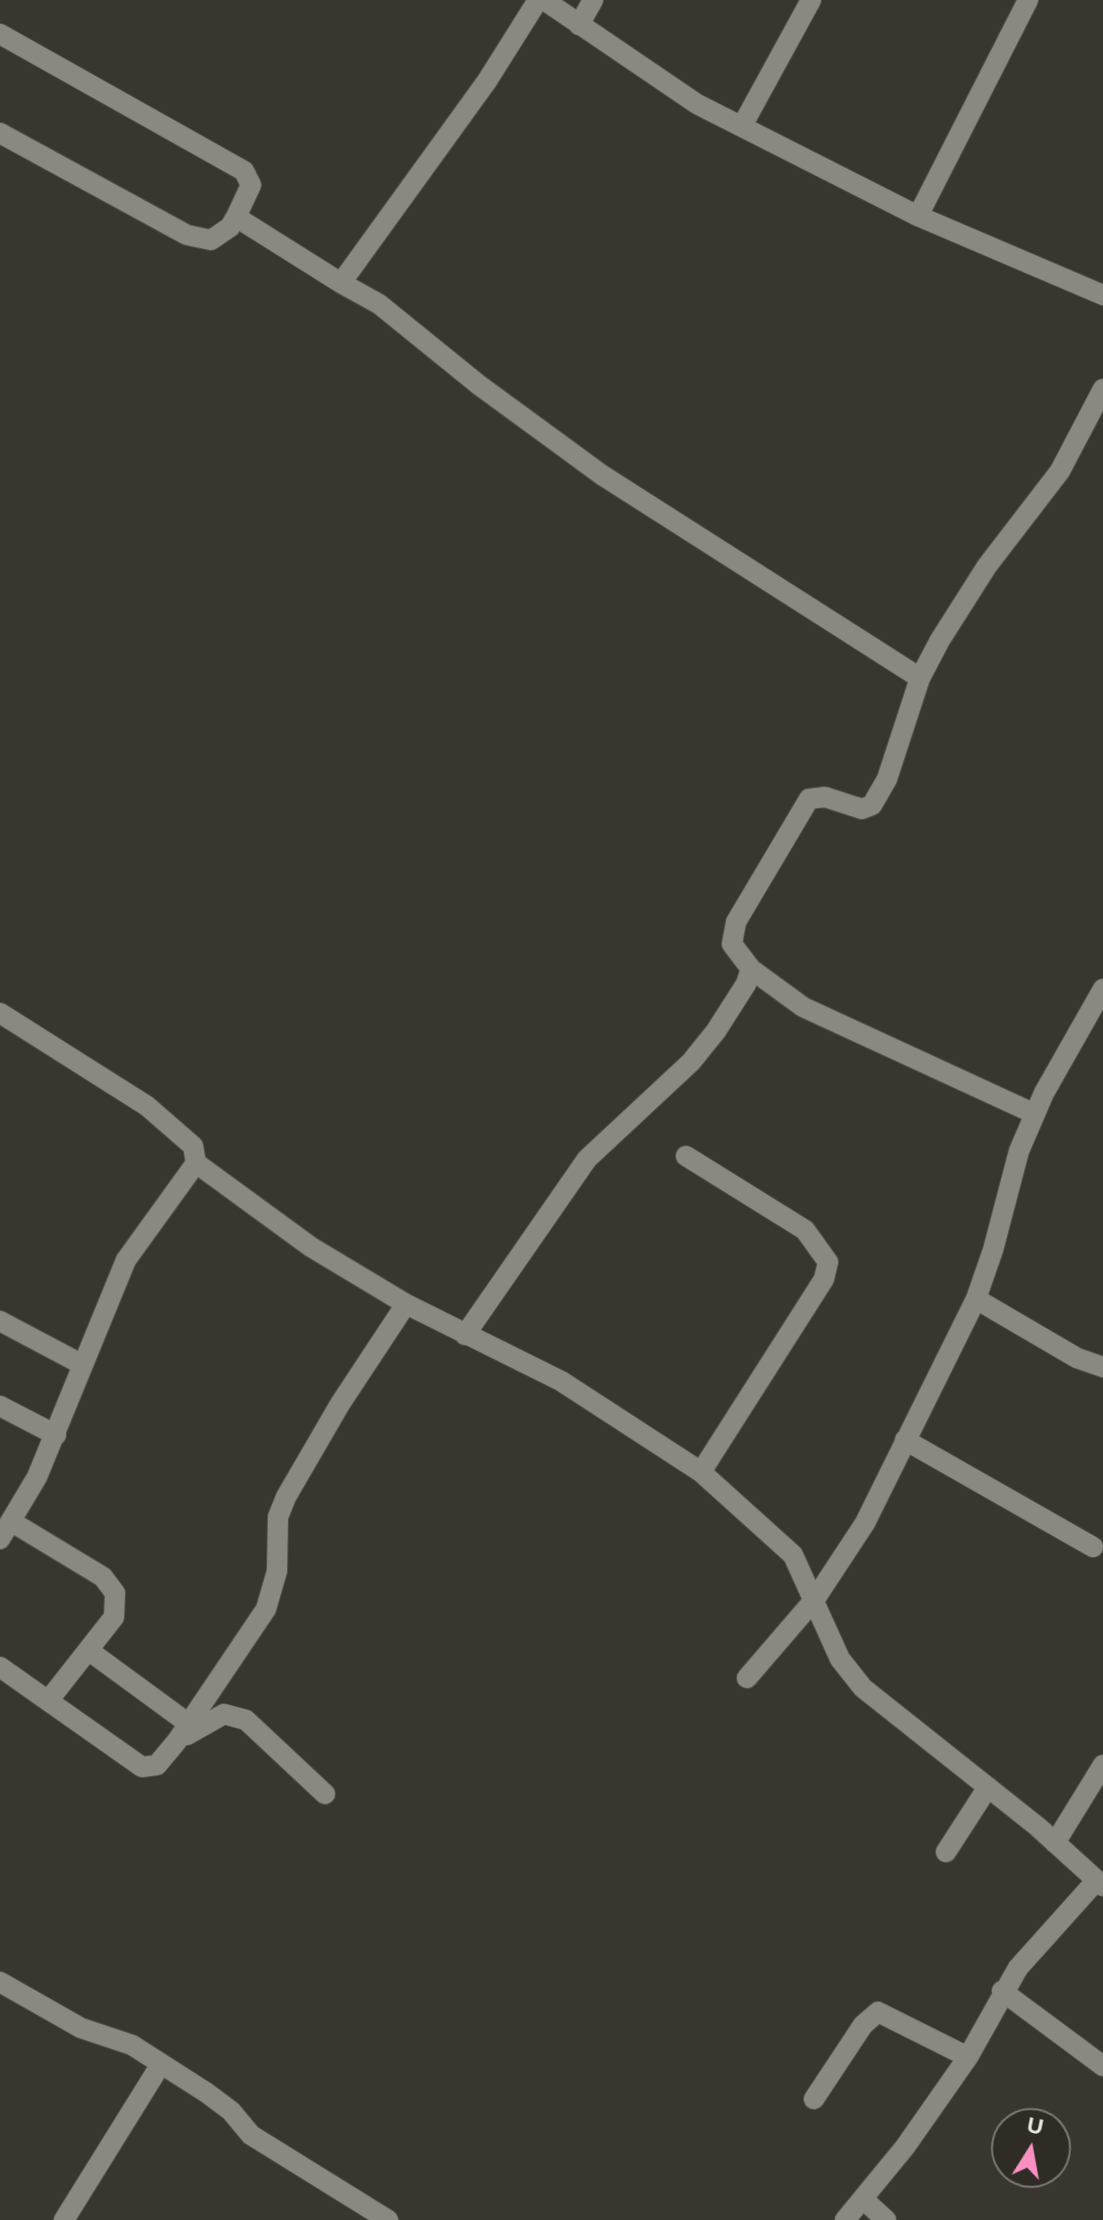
<!DOCTYPE html>
<style>
body{margin:0}
#map{position:relative;width:1103px;height:2220px;overflow:hidden;background:#393630;font-family:Arial,sans-serif}
canvas{display:block}
.north{position:absolute;left:991px;top:2108px;width:80px;height:80px;box-sizing:border-box;background:#2f2c26;border:2px solid #7b7873;border-radius:50%;rotate:11deg;font-size:22px;font-weight:700;line-height:32px;text-align:center;color:#edebe7}
.north::after{content:'';display:block;margin:auto;width:28px;height:36px;background:#fc8fc2;clip-path:polygon(50% 0,100% 100%,50% 72%,0 100%)}
</style>
<div id="map">
<canvas width="1103" height="2220"></canvas>
<div class="north">U</div>
</div>
<script>
const context = document.querySelector('canvas').getContext('2d');
context.lineJoin = 'round';
function strokePath(path, color, width, dash) {
  context.strokeStyle = color;
  context.lineWidth = width;
  context.lineCap = dash ? 'butt' : 'round';
  context.setLineDash(dash || []);
  context.stroke(path);
}
const street = new Path2D(`
 M544,0L697,104L918,216L1103,295
 M579,25L593,0
 M0,34L244,171L251,185L236,217L341,283L487,81L538,0
 M742,126L811,0
 M0,133L187,235L211,240L230,227L236,217
 M918,216L1028,0
 M341,283L379,304L479,385L602,475L920,678
 M751,969L803,1007L1035,1114
 M0,1013L147,1106L193,1146L196,1163L311,1247L406,1304L561,1381L701,1472L793,1555L840,1659L863,1688L1038,1827L1103,1886
 M686,1156L805,1230L828,1262L824,1279L701,1472
 M976,1299L1077,1358L1103,1367
 M0,1321L83,1365
 M465,1335L587,1159L691,1062L716,1031L746,984L751,969L732,944L736,922L809,799L825,797L862,809L872,805L887,779L920,678L940,640L987,566L1060,471L1103,389
 M0,1406L56,1435
 M905,1440L1093,1547
 M12,1522L103,1577L115,1593L114,1617L48,1701
 M0,1539L37,1477L126,1260L196,1163
 M88,1650L189,1724
 M0,1667L142,1767L157,1765L177,1741L266,1609L277,1571L278,1517L286,1497L340,1404L406,1304
 M747,1678L815,1599L865,1523L976,1299L993,1250L1019,1151L1044,1093L1103,989
 M187,1735L224,1714L246,1720L325,1794
 M1055,1843L1103,1765
 M946,1852L988,1787
 M0,1982L81,2028L132,2045L207,2093L231,2111L251,2135L388,2220
 M1002,1991L1103,2066
 M814,2099L863,2025L878,2012L968,2057
 M863,2199L886,2220
 M64,2220L161,2064
 M845,2220L905,2147L968,2057L1018,1968L1096,1881`);
strokePath(street, '#55534e', 22);
strokePath(street, '#8b8781', 20);
</script>
